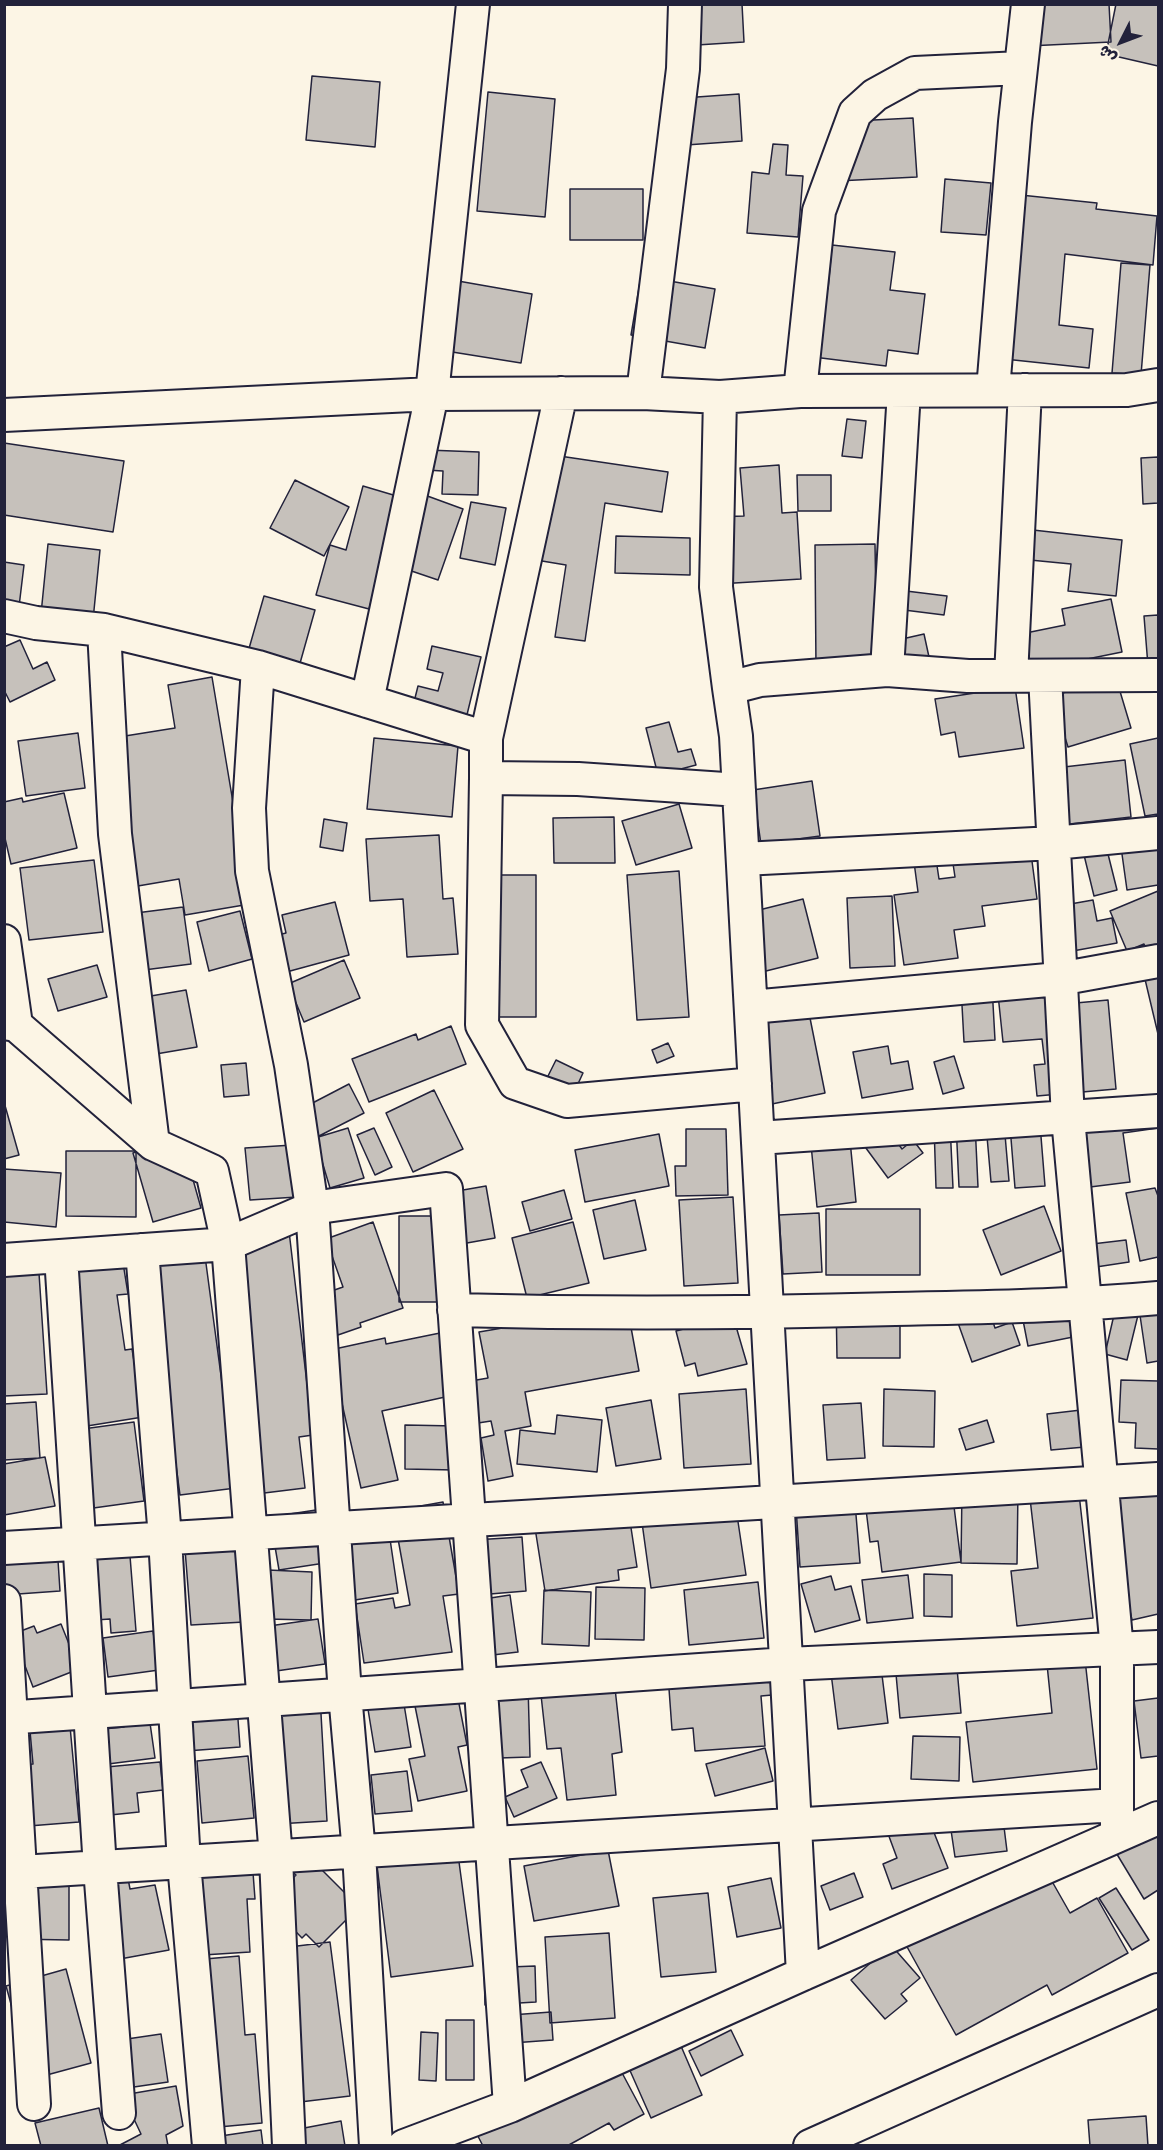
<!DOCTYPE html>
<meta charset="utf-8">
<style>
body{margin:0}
#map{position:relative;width:1163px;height:2150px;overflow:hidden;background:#fcf5e5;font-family:"Shantell Sans","Playpen Sans Arabic",sans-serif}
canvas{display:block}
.frame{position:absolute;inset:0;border:6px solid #22223b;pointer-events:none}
.north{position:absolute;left:1091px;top:12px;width:60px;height:60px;-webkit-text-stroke:4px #fcf5e5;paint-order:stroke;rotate:228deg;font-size:16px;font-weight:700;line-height:24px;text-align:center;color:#22223b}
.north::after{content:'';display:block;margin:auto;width:21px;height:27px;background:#22223b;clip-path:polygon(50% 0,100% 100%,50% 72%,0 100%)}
</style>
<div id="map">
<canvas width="1163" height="2150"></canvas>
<div class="frame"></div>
<div class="north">ش</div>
</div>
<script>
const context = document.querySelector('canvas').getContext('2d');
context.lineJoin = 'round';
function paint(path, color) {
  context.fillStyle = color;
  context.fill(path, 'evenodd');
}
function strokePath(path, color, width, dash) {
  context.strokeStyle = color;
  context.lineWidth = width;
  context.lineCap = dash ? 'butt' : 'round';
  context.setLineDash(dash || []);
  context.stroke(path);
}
const building = new Path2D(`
 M679,4H742L744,42L681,46Z
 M1026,4H1109L1111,42L1028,46Z
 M1116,4H1158V66L1106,54Z
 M312,76L380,82L375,147L306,140Z
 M488,92L555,99L545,217L477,211Z
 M739,94L742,141L686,145L683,98Z
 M913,118L917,177L837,181L834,122Z
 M773,144L788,145L786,175L803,176L798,237L747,233L752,172L769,174Z
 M945,179L991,183L986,235L941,232Z
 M570,189H643V240H570Z
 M1011,194L1097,203L1096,209L1157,216L1153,265L1065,254L1059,325L1093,329L1089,368L995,358Z
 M832,245L895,252L890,290L925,294L918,354L888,350L886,366L797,355L805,286L828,289Z
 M1121,263L1150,265L1141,375L1112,373Z
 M641,276L715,289L705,348L631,335Z
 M458,281L532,294L521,363L446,351Z
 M847,419L866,421L862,458L842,456Z
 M4,443L124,461L113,532L4,515Z
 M427,450L479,452L478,495L442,494L443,471L426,470Z
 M539,453L668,472L662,512L605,503L585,641L555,637L566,565L530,559Z
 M1158,457V503L1143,504L1141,458Z
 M779,465L782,513L797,512L801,579L718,584L714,517L744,516L740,468Z
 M797,475H831V511H798Z
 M295,480L349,507L324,556L270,528Z
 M363,486L400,497L369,609L316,595L330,545L346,550Z
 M411,490L463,509L438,580L385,562Z
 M471,502L506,508L495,565L460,558Z
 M1033,530L1122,540L1116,596L1068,591L1071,564L1030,560Z
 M616,536L690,538V575L615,573Z
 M48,544L100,550L93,620L41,614Z
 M875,544L877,668L816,669L815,545Z
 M4,562L24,565L18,615L4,613Z
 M906,591L947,596L944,615L904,610Z
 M264,596L315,610L295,681L244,666Z
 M1111,599L1122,652L1018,673L1011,636L1065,625L1062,609Z
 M1158,615V665L1148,666L1144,616Z
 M924,634L929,657L907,662L902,639Z
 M20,640L33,669L47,662L55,680L10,702L4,690V647Z
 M432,646L481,657L464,727L411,714L418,686L438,691L443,673L427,669Z
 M212,677L250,904L185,915L179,879L126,888L100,740L175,728L168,685Z
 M1116,678L1131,728L1068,747L1052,696Z
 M1015,687L1024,748L959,757L955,732L941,735L935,699Z
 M669,722L678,752L691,749L696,765L658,775L646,728Z
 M78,733L85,788L26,796L18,741Z
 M374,738L458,746L452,817L367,809Z
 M1158,738V814L1145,816L1130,744Z
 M1125,760L1131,817L1061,825L1055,768Z
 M812,781L820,836L761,844L753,790Z
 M64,793L77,848L11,864L4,834V802L22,798L23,802Z
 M679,804L692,848L636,865L622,821Z
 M614,817L615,863H554L553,818Z
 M324,819L347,823L343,851L320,847Z
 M439,835L443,899L453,898L458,954L407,957L403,899L370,901L366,839Z
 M1158,841V885L1127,890L1121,847Z
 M1030,846L1037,899L982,906L985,926L954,930L958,958L904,965L894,895L918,892L914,862L936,859L939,879L955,877L952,857Z
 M1107,850L1117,890L1094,896L1084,855Z
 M94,860L103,932L29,940L20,868Z
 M679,871L689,1017L637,1020L627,875Z
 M483,875H536V1017H483Z
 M1158,891V951L1149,955L1144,944L1127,951L1110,911Z
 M892,896L895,966L850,968L847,898Z
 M803,899L818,958L754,974L739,915Z
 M1093,900L1097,921L1112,918L1117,943L1067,952L1059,906Z
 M335,902L349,955L268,977L258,940L286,933L282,915Z
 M183,907L191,964L136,971L128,914Z
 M240,911L252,959L209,971L197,922Z
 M344,960L360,998L304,1022L288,984Z
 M97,965L107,997L58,1011L48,979Z
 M1158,971V1034L1144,975Z
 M1062,979L1065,1004L1108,1000L1116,1089L1037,1096L1034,1065L1045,1064L1042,1039L1003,1042L997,985Z
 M992,986L995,1040L964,1042L961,987Z
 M186,990L197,1047L150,1055L139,998Z
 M806,998L825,1093L772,1104L753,1008Z
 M451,1026L466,1064L369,1102L352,1059L416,1034L418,1040Z
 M668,1043L674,1056L657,1063L652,1050Z
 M888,1046L891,1064L908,1061L913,1089L862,1098L853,1052Z
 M954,1056L964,1088L943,1094L934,1062Z
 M556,1060L583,1073L571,1099L543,1086Z
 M246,1063L249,1095L224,1097L221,1065Z
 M349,1084L364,1113L317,1137L301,1109Z
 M434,1090L463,1149L413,1172L386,1113Z
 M4,1102L19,1155L4,1159Z
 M1158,1103V1128L1123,1133L1130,1182L1090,1187L1080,1114Z
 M1039,1112L1045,1186L1015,1188L1009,1114Z
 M883,1123L902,1149L913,1140L923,1153L888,1178L860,1140Z
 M956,1123H975L978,1187H959Z
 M1004,1123L1009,1181L991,1182L986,1125Z
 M950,1124L953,1188H936L934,1125Z
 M348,1128L364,1178L330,1188L315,1138Z
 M374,1128L392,1167L375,1175L357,1135Z
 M686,1129H726L728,1195L676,1196L675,1166H686Z
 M849,1130L856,1202L817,1207L810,1134Z
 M659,1134L669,1186L585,1202L575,1150Z
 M169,1142L190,1169L201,1208L153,1222L133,1153Z
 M293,1145L297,1197L250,1200L245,1148Z
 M66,1151H136V1217L66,1216Z
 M4,1169L61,1173L56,1227L4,1222Z
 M486,1186L495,1238L450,1246L440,1194Z
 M1155,1188L1158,1196V1257L1140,1261L1126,1193Z
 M564,1190L572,1219L530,1231L522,1202Z
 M733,1197L738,1283L684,1286L679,1200Z
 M635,1200L646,1250L604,1259L593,1210Z
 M1044,1206L1061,1251L1001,1275L983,1230Z
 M826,1209H920V1275H826Z
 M819,1213L822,1272L783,1274L779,1215Z
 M399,1216H438V1302H399Z
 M373,1222L403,1308L360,1323L361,1327L338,1335L323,1294L343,1287L326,1239Z
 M573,1222L589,1283L527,1298L512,1238Z
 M289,1231L313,1435L299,1437L305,1488L256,1494L235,1237Z
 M119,1238L128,1294L117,1295L125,1350L132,1349L143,1417L87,1426L59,1247Z
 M1126,1240L1129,1262L1096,1267L1092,1244Z
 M203,1241L236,1488L180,1495L147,1248Z
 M37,1243L47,1394L4,1396V1245Z
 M1158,1293V1361L1147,1363L1137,1295Z
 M985,1298L995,1328L1012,1322L1020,1345L972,1362L953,1309Z
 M836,1299H900V1358H837Z
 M1067,1306L1073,1337L1028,1346L1022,1315Z
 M1116,1306L1139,1311L1127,1360L1105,1354Z
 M628,1311L639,1371L525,1392L531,1426L505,1431L513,1476L488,1481L481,1438L494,1435L491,1421L478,1423L471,1381L488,1378L479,1332L555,1319Z
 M733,1316L747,1364L698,1376L695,1363L685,1366L676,1331Z
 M440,1333L454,1395L382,1411L398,1480L361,1488L330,1350L385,1338L386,1344Z
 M1121,1380L1158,1381V1449L1135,1448L1136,1423L1119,1422Z
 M746,1389L751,1464L684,1468L679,1394Z
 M884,1389L935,1391L934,1447L883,1446Z
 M651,1400L661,1459L616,1466L606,1408Z
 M36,1402L40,1458L4,1460V1404Z
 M861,1403L865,1458L827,1460L823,1405Z
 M1081,1410L1085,1447L1051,1450L1047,1414Z
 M557,1415L602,1420L597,1472L517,1464L520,1430L555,1434Z
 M987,1420L994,1442L966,1450L959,1429Z
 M134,1422L144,1501L79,1510L68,1431Z
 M405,1425L456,1426L455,1470L405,1469Z
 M45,1457L55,1506L4,1515V1464Z
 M1158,1469V1614L1132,1620L1101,1482Z
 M1077,1476L1093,1618L1017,1626L1011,1571L1038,1568L1028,1481Z
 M951,1483L961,1562L882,1572L878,1541L870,1542L864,1493Z
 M962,1488L1018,1489L1017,1564L961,1563Z
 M626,1495L637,1567L618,1570L619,1580L545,1591L532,1509Z
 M734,1495L746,1575L651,1588L640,1508Z
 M443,1502L459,1594L443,1596L452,1652L364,1663L355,1604L393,1598L395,1608L410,1605L393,1511Z
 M855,1503L860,1563L800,1567L796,1507Z
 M316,1510L325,1563L279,1570L270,1517Z
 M386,1512L398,1593L355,1600L342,1519Z
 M237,1520L244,1622L191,1625L183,1524Z
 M56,1530L60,1591L4,1595V1534Z
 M128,1531L136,1631L111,1633L110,1619L81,1621L74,1536Z
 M522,1537L526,1591L478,1595L474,1540Z
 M268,1570L312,1572L311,1620L266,1619Z
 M924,1574L952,1575V1617L924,1616Z
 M908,1575L913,1618L867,1623L862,1580Z
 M831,1576L835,1590L851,1586L860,1620L815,1632L801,1584Z
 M758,1582L764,1638L689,1645L684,1590Z
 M596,1587L645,1588L644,1640L595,1639Z
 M544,1590L591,1592L589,1646L542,1644Z
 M510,1595L518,1652L484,1656L477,1600Z
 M318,1619L325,1664L276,1671L269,1626Z
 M61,1624L79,1669L33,1687L13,1634L34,1626L37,1633Z
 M153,1631L159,1670L108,1677L103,1638Z
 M1083,1641L1097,1769L973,1782L966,1722L1052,1713L1045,1645Z
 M956,1657L961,1713L900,1718L895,1663Z
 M880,1659L888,1723L838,1729L830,1665Z
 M769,1668L772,1695L761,1696L765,1746L695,1751L693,1728L672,1730L668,1675Z
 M614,1679L622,1752L612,1754L616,1795L567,1800L561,1748L547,1749L540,1686Z
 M455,1683L467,1745L458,1747L467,1791L418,1801L409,1759L425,1756L412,1691Z
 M528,1685L530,1757L499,1758L475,1686Z
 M401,1686L411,1747L375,1752L365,1691Z
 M236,1692L240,1747L186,1751L181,1696Z
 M320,1696L327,1821L277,1824L270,1699Z
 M1158,1698V1756L1141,1758L1134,1701Z
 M68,1705L79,1822L16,1827L10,1766L33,1764L29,1720Z
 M148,1709L155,1758L108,1764L103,1729L124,1727L122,1712Z
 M913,1736L960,1737L959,1781L911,1779Z
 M765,1748L773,1781L715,1796L706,1764Z
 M248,1756L254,1818L202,1823L197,1761Z
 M160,1762L163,1790L137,1793L139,1812L110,1815L106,1767Z
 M541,1762L557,1798L514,1817L505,1797L528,1787L521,1770Z
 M407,1771L412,1811L375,1814L371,1775Z
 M1001,1803L1007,1851L955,1857L948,1810Z
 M1158,1818V1890L1144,1899L1112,1846Z
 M931,1825L948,1868L892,1889L883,1864L897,1858L887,1831Z
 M251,1846L255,1899H247L250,1952L203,1955L196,1849Z
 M457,1847L473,1966L391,1977L376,1858Z
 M608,1850L619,1906L534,1921L524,1866Z
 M303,1851L359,1907L319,1947L306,1934L302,1938L268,1903L296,1875L287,1867Z
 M123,1852L130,1889L155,1885L169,1950L109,1961L88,1859Z
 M14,1861H69V1940L14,1939Z
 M1041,1862L1070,1913L1097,1898L1128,1953L1052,1995L1047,1985L956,2035L901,1936Z
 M854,1873L863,1897L830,1910L821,1886Z
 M771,1878L781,1928L737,1937L728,1887Z
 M1116,1888L1149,1940L1132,1950L1099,1898Z
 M708,1893L716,1972L661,1977L653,1898Z
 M609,1933L615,2018L550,2023L545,1937Z
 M330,1942L350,2096L300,2102L281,1948Z
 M891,1945L920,1978L901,1994L907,2001L885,2019L851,1980Z
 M239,1956L245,2035L255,2034L262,2123L197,2129L182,1961Z
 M535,1966L536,2002L485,2005L484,1968Z
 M66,1969L91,2063L32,2079L6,1986Z
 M551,2012L553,2040L512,2043L511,2015Z
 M446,2020H474V2080H446Z
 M672,2025L702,2095L651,2118L620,2048Z
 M731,2030L743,2055L701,2076L689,2051Z
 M421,2032L438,2033L436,2081L419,2080Z
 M161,2034L168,2082L127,2088L120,2040Z
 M613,2056L644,2114L614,2130L609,2123L567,2146H483L466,2113Z
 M176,2086L183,2126L166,2135L168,2146H118L141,2134L133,2117L129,2094Z
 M99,2108L108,2146H41L35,2123Z
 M1146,2116L1148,2146H1090L1088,2120Z
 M341,2121L345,2146H302L299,2129Z
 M261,2130L263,2146H208L207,2138Z`);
paint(building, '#c6c1bb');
strokePath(building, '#22223b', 1.5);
const minor = new Path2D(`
 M993,390L1015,122L1028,4
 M800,391L819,211L855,113L875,95L915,73L1021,68
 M643,393L683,69L685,4
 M720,397L716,587L729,688
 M4,415L432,394L643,393L720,397L800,391L1127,390L1158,385
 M4,616L36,623L104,630L258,667L486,738V778L578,779L739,790
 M104,630L115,834L153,1144
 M258,667L249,808L252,871L291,1065L312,1208L345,1694L359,1853L376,2146
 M887,670L904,391
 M1011,676L1025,390
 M1045,676L1068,1118L1117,1650V1835
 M367,701L432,394L473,4
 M486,738L561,393
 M486,778L482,1025L515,1083L567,1101L755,1084
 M743,859L1054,843L1158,833
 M4,941L16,1025
 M751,1007L1059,979L1158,961
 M4,1023L16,1025L153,1144L212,1171L228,1244L276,1858L289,2146
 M758,1138L1158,1111
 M142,1250L165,1538L184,1863L209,2146
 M61,1256L100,1868L119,2113
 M4,1260L228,1244L312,1208L446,1189L510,2106
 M454,1310C601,1314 748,1313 895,1309C983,1307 1071,1306 1158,1298
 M4,1548L1158,1479
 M4,1601L34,2104
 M4,1718L787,1664L1158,1647
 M4,1873L1117,1805
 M803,1974L736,736L729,688L760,680L887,670L968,676L1158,675
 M404,2146L510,2106L803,1974L1158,1818
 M810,2146L1158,1990`);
strokePath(minor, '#22223b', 36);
strokePath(minor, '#fcf5e5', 32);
</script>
